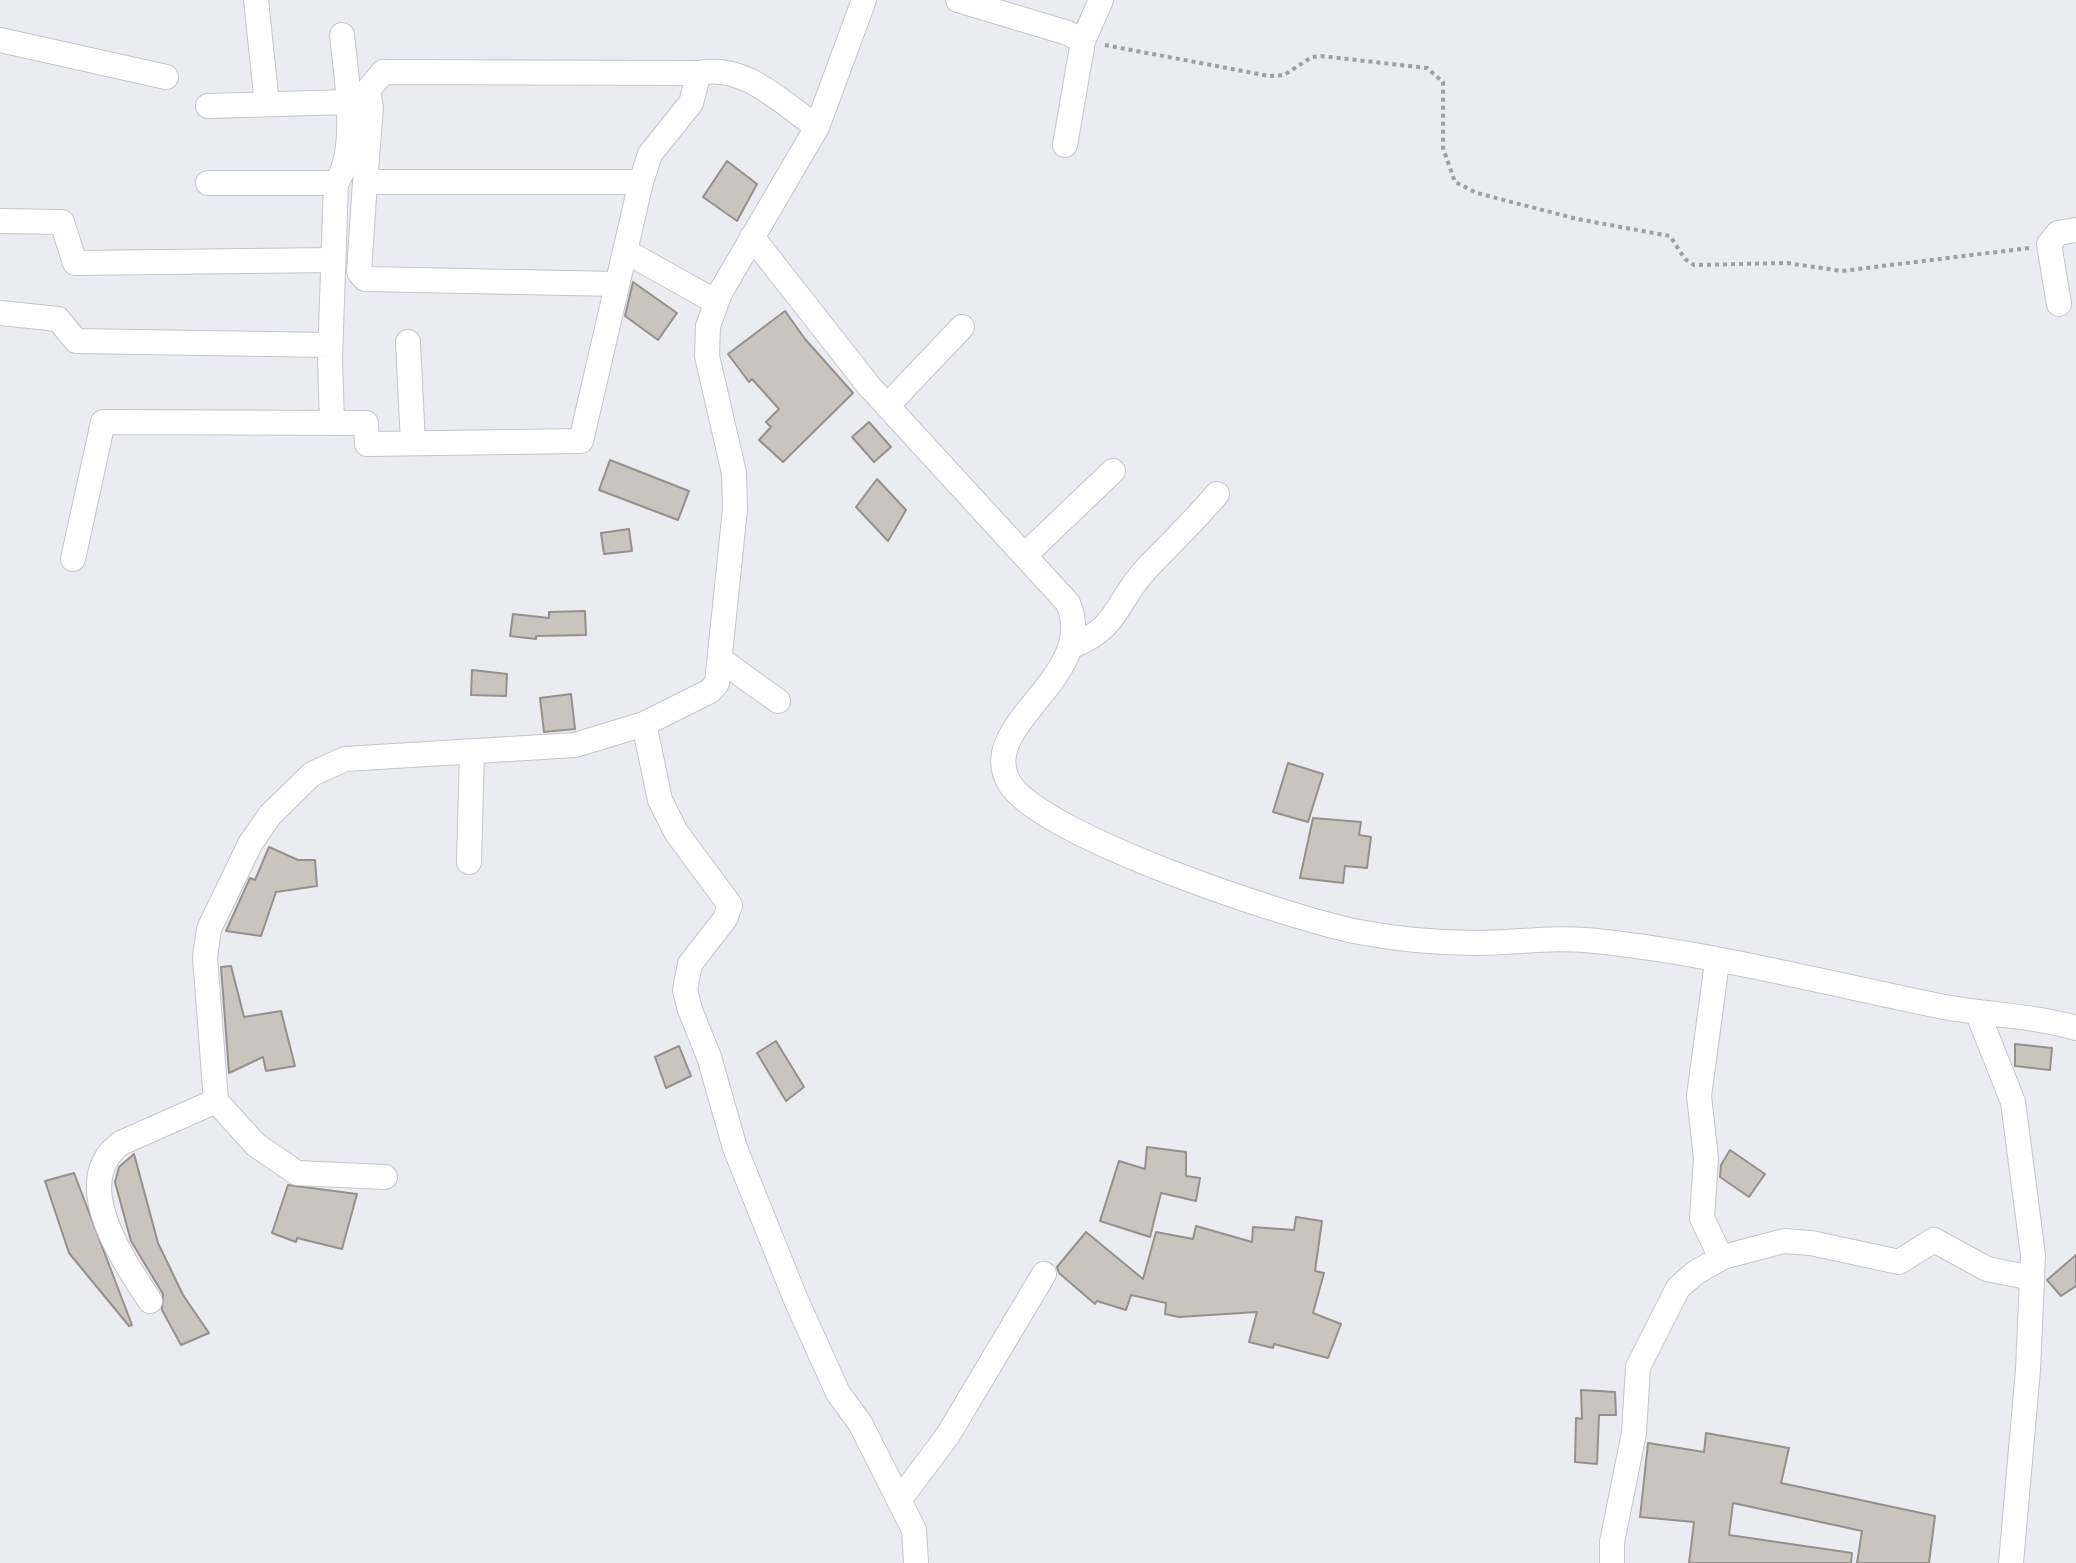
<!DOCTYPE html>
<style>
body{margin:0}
canvas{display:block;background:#ebebf2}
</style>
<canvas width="2076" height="1563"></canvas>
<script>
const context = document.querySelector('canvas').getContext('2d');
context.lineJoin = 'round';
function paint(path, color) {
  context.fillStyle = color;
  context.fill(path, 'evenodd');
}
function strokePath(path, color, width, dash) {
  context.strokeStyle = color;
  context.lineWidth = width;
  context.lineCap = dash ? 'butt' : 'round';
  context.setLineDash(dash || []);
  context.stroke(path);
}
const building = new Path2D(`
 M727,161L757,184L737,221L703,197Z
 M633,282L677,313L658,340L625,316Z
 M785,311L805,339L853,393L783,462L759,440L771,427L766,422L779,409L752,379L749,382L728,354Z
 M869,422L891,447L874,462L852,437Z
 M610,460L689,491L678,520L599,490Z
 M877,479L906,510L888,541L856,507Z
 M629,529L632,551L604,554L601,533Z
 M585,611L586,635L536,636V639L510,636L513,614L549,618V612Z
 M472,670L507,674L506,696L471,695Z
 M571,694L575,729L544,732L540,698Z
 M1288,763L1323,774L1308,822L1273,812Z
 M1313,818L1361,822L1359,835L1371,837L1367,868L1345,866L1343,883L1300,878Z
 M269,847L298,860H315L317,886L276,892L261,936L226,931L250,878L255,880Z
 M231,966L244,1017L281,1011L295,1066L266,1071L263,1057L229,1073L221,967Z
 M776,1041L804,1087L786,1101L757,1053Z
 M2015,1044L2052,1048L2050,1070L2015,1066Z
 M679,1046L691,1076L666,1088L655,1057Z
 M1147,1147L1186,1152V1176L1200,1178L1196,1201L1161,1193L1150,1237L1100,1221L1119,1161L1145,1169Z
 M1730,1150L1765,1174L1749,1197L1720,1177L1721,1165Z
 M134,1154L158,1243L183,1295L209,1333L181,1345L162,1310L163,1294L131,1241L115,1182L119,1167Z
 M74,1173L132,1325L129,1326L69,1253L45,1181Z
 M288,1185L357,1194L342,1249L297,1238L296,1242L272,1233Z
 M1296,1217L1322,1221L1315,1271L1324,1273L1313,1313L1341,1324L1328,1358L1274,1344L1273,1348L1249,1342L1257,1312L1179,1317L1165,1314L1166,1303L1131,1295L1126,1310L1097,1301L1095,1304L1059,1273L1057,1267L1086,1232L1143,1279L1156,1232L1193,1239L1196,1226L1252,1242L1253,1227L1294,1230Z
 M2076,1255V1286L2061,1296L2047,1280Z
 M1581,1390L1615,1392L1616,1415H1599L1597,1464L1575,1462L1576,1418L1582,1419Z
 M1706,1433L1789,1448L1781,1483L1935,1516L1929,1563H1857L1862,1531L1733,1503L1729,1535L1852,1553L1851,1563H1689L1694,1522L1640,1517L1648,1443L1704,1452Z`);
paint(building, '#cac4bf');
strokePath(building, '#95908b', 2);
const minor = new Path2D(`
 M256,0L267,104
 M958,0L1068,33L1083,41
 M0,40L166,77
 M208,106L348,102
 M1065,145L1083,41L1101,0
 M365,182L359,272L365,279L617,284
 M641,182H365L371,108L368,90L383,72L699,73C744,63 782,103 817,127
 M208,183H336
 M0,221L62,222L75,263L333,260
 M752,237L869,386L1068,603C1100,678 973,725 1010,784C1044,837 1292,919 1359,932C1396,939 1440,943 1477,943C1517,943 1556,936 1596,941C1711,953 1826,983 1939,1006C1984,1015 2032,1015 2076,1028
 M625,251L716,302
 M2059,304L2049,244L2058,233L2076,230
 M0,313L58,319L76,341L330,345
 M408,342L413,443
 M887,406L962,327
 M332,422L330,359L336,183C359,151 346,75 342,35
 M1026,554L1113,471
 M73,559L103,422L366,423L367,444L581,441L641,182L650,154L691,103L699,73
 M1070,647C1122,627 1115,600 1149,566C1172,542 1195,520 1217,494
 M721,660L778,701
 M644,724L660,800L676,832L730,905L725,919L690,964L685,990L690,1010L709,1057L735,1148L796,1300L838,1393L860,1423L906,1514L914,1530L916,1563
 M469,862L472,752
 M1717,962L1699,1096L1706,1158L1702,1218L1721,1258
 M1978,1014L2013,1102L2033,1255L2028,1370L2011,1563
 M216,1101L256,1145L297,1173L385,1177
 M150,1301C124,1261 68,1182 121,1143L216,1101L205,957L209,929L250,844L270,815L312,774L345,759L575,745L644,724L710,691L717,683L735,509L734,473L707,356L708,326L720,293L817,127L864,0
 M900,1499L948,1435L1044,1274
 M1612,1563V1542L1634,1433L1638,1367L1678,1288L1695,1273L1723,1257L1784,1241L1811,1243L1899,1262L1934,1240L1987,1269L2032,1278`);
strokePath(minor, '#c4c4cb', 26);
strokePath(new Path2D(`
 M1105,45L1269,76L1284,75L1312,57L1321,56L1427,68L1443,82V148L1455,182L1477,193L1577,219L1670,236L1685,259L1694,265L1787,263L1842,271L2029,248`), '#9e9ea4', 4, [4, 4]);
strokePath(minor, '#fff', 24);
</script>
